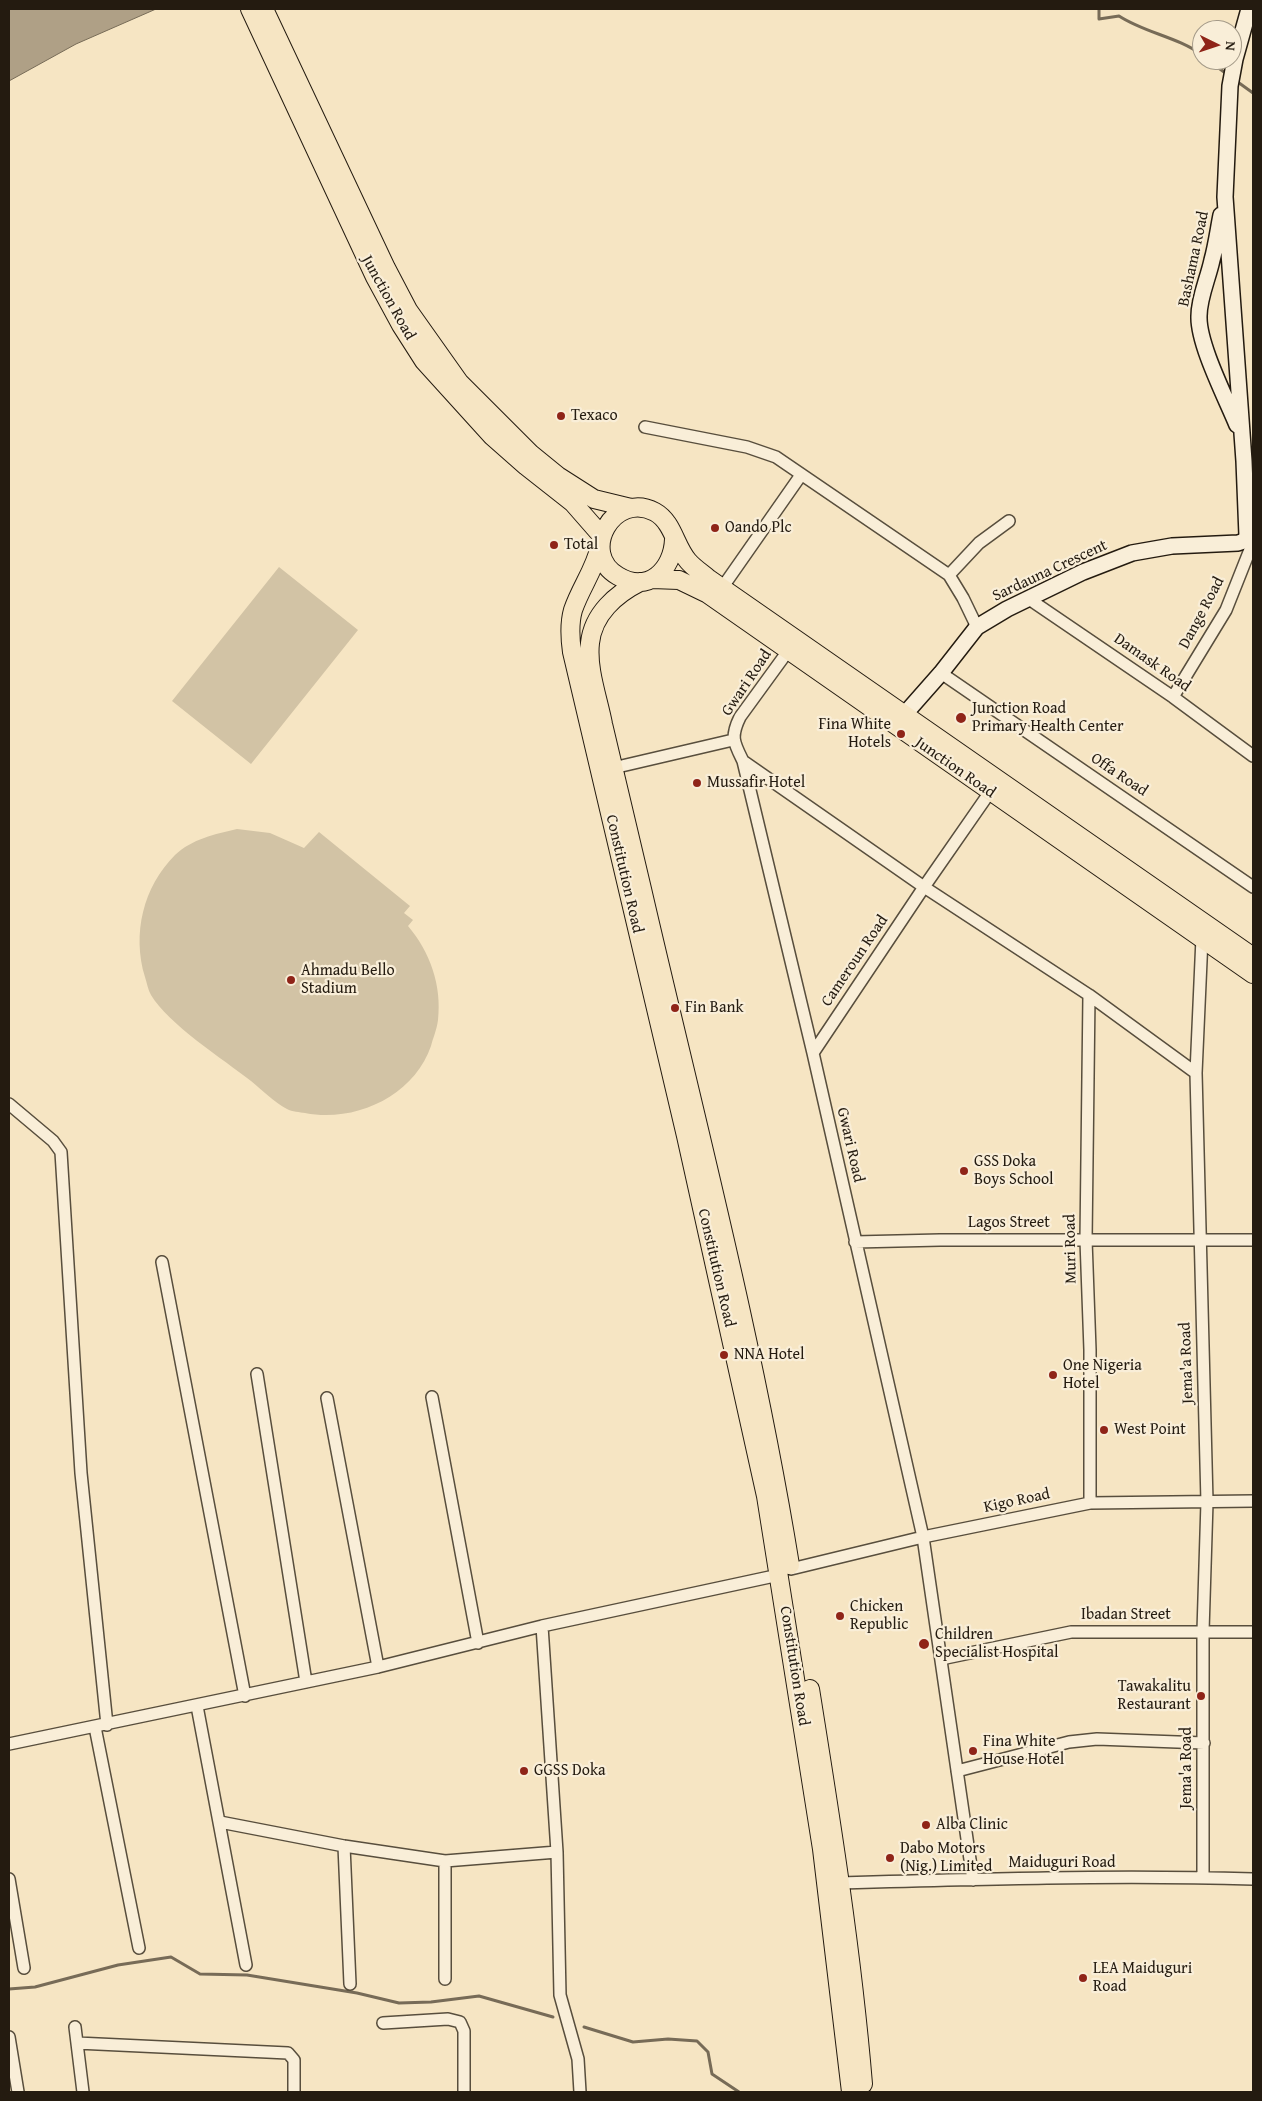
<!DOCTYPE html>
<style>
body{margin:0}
#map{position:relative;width:1262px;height:2101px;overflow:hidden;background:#f6e5c3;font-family:"Gentium Book Plus",serif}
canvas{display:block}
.frame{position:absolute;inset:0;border:10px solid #241b10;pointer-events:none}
.north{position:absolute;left:1192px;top:20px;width:50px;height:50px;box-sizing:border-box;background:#f9eed8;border:1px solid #a49a88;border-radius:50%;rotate:94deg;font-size:14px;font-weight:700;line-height:20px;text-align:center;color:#241b10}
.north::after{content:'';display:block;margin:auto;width:18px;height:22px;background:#8f2418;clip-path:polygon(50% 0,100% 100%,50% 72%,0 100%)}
</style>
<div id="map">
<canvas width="1262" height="2101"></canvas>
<div class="frame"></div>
<div class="north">N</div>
</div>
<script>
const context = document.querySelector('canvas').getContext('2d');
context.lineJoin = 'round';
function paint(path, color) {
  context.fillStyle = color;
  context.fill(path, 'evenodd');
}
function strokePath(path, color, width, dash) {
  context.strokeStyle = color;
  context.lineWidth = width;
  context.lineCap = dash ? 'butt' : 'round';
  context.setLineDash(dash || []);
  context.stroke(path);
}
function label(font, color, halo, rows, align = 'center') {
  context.font = font + ' "Gentium Book Plus",serif';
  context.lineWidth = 4.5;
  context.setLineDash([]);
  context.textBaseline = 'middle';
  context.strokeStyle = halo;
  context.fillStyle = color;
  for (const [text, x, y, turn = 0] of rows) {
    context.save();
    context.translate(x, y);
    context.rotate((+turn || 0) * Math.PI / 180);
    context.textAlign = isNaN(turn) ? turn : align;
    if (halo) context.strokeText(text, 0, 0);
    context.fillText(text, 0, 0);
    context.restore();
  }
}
paint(new Path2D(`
 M279,567L358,630L251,764L172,701Z
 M237,829L270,833L304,848L319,832L410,906L404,913L413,920L408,926C430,952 442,985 438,1020C437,1029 433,1038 431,1046C414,1096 355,1123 305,1113C300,1112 292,1112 287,1109C274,1102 262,1090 251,1081C223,1059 168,1024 151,995C148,990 147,983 145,977C132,934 143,887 175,855C192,839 215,834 237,829Z`), '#d2c3a5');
const water = new Path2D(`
 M9,9H156L76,44L9,81Z`);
paint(water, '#afa086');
strokePath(water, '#776b57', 1);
strokePath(new Path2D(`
 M1099,9V19L1119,16C1145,33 1178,37 1202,55
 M1208,60L1228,75
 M1235,80L1253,93
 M9,1989L35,1987L118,1965L171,1957L200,1974L247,1975L357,1993L399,2003L431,2002L479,1996L553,2017
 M584,2027L633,2042L668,2039L697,2041L708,2052L712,2074L739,2092`), '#776b57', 3);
const street = new Path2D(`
 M645,427L747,447L776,457L949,575L963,598L977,627
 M949,575L979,543L1009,521
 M722,588L801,475
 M1029,599L1173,697L1253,756
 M788,651L740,717C730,737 734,743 743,761L813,1053L923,1537L973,1880
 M941,673L1253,887
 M1173,697L1226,610L1253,542
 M743,761L924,887L1089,995L1196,1073
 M613,768L733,740
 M1202,938L1196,1073L1207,1502L1203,1631V1878
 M1089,995L1086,1240L1090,1350V1503
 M813,1053L924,887L990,792
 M9,1104L53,1141L61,1152L81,1473L107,1725
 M855,1242L940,1240H1253
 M162,1262L245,1696
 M257,1374L306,1682
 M432,1397L478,1643
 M327,1398L378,1667
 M791,1569L923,1537L1090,1503L1253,1501
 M542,1626L557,1852L560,1995L578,2059L580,2092
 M941,1659L1071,1632H1253
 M197,1706L246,1965
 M95,1727L139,1948
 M9,1744L378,1667L542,1626L779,1575
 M957,1771L1069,1742L1097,1739L1204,1743
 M220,1822L344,1846L445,1861L557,1852
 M344,1846L350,1984
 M9,1879L24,1968
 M840,1883C978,1879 1116,1875 1253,1879
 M445,1979V1861
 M383,2023L448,2019L460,2022L464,2031V2092
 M75,2027L83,2092
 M9,2037L18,2092
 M77,2043L288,2053L294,2060V2092`);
const secondary = new Path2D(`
 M1221,215C1218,230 1216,246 1212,260C1208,279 1199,297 1199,316C1198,344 1226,398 1237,425
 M904,715L941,673L977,627L1007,609L1083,572L1132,553L1172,546L1238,543L1244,541L1247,536L1244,461L1225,197L1230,86L1235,59L1249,9`);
const primary = new Path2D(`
 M250,9L375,277L401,325L424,361L492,436L526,466L573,503L601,535
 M264,9L386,268L408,310L459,382L531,454L558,476L594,499L631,508
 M674,539C673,570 648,594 618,576C578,553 614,490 655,512C673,522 675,546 688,561C694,568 702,573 709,579L1253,957
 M600,546C595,569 581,587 573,610C569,624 570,638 572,652L686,1136L766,1496L822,1849L851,2092
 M652,579L679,580L708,594L1253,974
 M640,582C616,594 593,614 590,643C587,669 598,698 603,724C616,779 629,834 642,889C694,1114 753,1337 790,1565
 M810,1689C831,1820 852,1952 863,2084`);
strokePath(street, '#584e3d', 14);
strokePath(secondary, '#241b10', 18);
strokePath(primary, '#241b10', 20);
strokePath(street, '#f9eed8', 11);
strokePath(secondary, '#f9eed8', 15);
strokePath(primary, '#f6e5c3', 18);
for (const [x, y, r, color] of [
 [561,416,5,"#8f2418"],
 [715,528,5,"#8f2418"],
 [554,545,5,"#8f2418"],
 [961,718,6,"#8f2418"],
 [901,734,5,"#8f2418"],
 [697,783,5,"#8f2418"],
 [291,980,5,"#8f2418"],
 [675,1008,5,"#8f2418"],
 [964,1171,5,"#8f2418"],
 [724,1355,5,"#8f2418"],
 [1053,1375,5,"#8f2418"],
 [1104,1430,5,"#8f2418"],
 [840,1616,5,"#8f2418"],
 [924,1644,6,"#8f2418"],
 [1201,1696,5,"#8f2418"],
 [973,1751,5,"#8f2418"],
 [524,1771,5,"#8f2418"],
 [926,1825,5,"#8f2418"],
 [890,1858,5,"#8f2418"],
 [1083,1978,5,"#8f2418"]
]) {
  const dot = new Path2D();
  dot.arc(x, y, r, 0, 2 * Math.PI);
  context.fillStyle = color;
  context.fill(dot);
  strokePath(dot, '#f9eed8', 2);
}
label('16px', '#241b10', '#f9eed8', [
 ["Bashama Road",1194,259,-78],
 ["Junction Road",388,298,61],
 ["Sardauna Crescent",1050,571,-25],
 ["Dange Road",1202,613,-62],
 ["Damask Road",1152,663,35],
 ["Gwari Road",747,683,-56],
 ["Junction Road",955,768,35],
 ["Offa Road",1119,775,34],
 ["Constitution Road",624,874,77],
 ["Cameroun Road",855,961,-56],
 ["Gwari Road",850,1145,77],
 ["Lagos Street",1009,1223],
 ["Muri Road",1071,1249,-91],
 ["Constitution Road",716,1268,77],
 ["Jema'a Road",1187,1363,-92],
 ["Kigo Road",1017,1501,-12],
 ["Ibadan Street",1126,1615],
 ["Constitution Road",794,1666,81],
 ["Jema'a Road",1187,1768,-90],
 ["Maiduguri Road",1062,1863]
]);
label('16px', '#241b10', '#f9eed8', [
 ["Texaco",571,416],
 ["Oando Plc",725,528],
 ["Total",564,545],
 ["Junction Road",972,709],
 ["Primary Health Center",972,727],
 ["Fina White",891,725,"right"],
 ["Hotels",891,743,"right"],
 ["Mussafir Hotel",707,783],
 ["Ahmadu Bello",301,971],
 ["Stadium",301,989],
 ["Fin Bank",685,1008],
 ["GSS Doka",974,1162],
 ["Boys School",974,1180],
 ["NNA Hotel",734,1355],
 ["One Nigeria",1063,1366],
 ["Hotel",1063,1384],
 ["West Point",1114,1430],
 ["Chicken",850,1607],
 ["Republic",850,1625],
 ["Children",935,1635],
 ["Specialist Hospital",935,1653],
 ["Tawakalitu",1191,1687,"right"],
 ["Restaurant",1191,1705,"right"],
 ["Fina White",983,1742],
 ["House Hotel",983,1760],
 ["GGSS Doka",534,1771],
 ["Alba Clinic",936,1825],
 ["Dabo Motors",900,1849],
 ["(Nig.) Limited",900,1867],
 ["LEA Maiduguri",1093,1969],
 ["Road",1093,1987]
], 'left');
</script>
